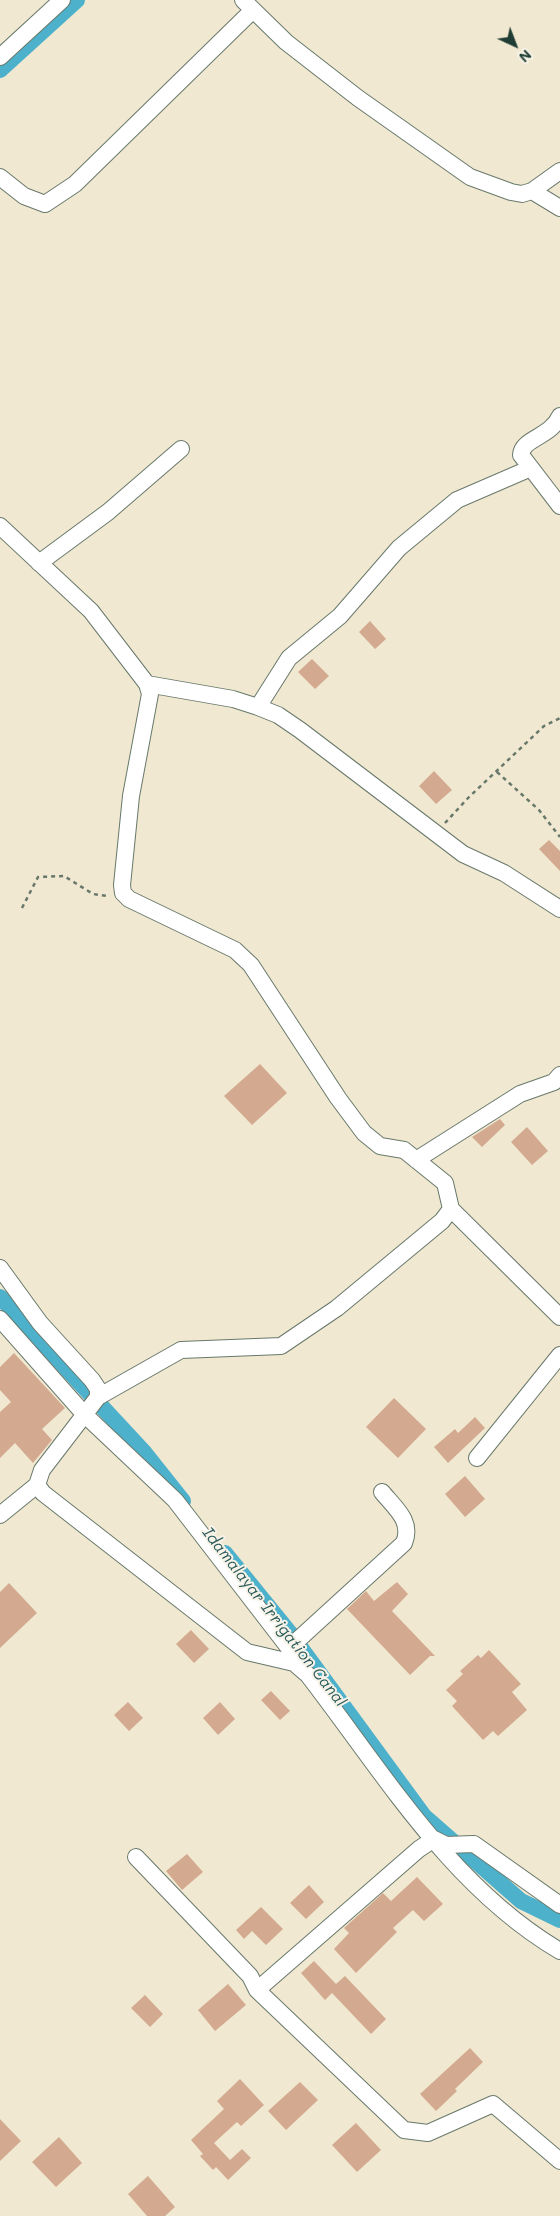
<!DOCTYPE html>
<style>
body{margin:0}
#map{position:relative;width:560px;height:2216px;overflow:hidden;background:#f1e8d1;font-family:Mali,sans-serif}
canvas{display:block}
.north{position:absolute;left:490px;top:20px;width:50px;height:50px;-webkit-text-stroke:4px #f7f3e8;paint-order:stroke;rotate:137deg;font-size:14px;font-weight:700;line-height:20px;text-align:center;color:#1f3d34}
.north::after{content:'';display:block;margin:auto;width:18px;height:22px;background:#1f3d34;clip-path:polygon(50% 0,100% 100%,50% 72%,0 100%)}
</style>
<div id="map">
<canvas width="560" height="2216"></canvas>
<div class="north">N</div>
</div>
<script>
const context = document.querySelector('canvas').getContext('2d');
context.lineJoin = 'round';
function strokePath(path, color, width, dash) {
  context.strokeStyle = color;
  context.lineWidth = width;
  context.lineCap = dash ? 'butt' : 'round';
  context.setLineDash(dash || []);
  context.stroke(path);
}
function paint(path, color) {
  context.fillStyle = color;
  context.fill(path, 'evenodd');
}
function label(font, color, halo, rows, align = 'center') {
  context.font = font + ' Mali,sans-serif';
  context.lineWidth = 4;
  context.setLineDash([]);
  context.textBaseline = 'middle';
  context.strokeStyle = halo;
  context.fillStyle = color;
  for (const [text, x, y, turn = 0] of rows) {
    context.save();
    context.translate(x, y);
    context.rotate((+turn || 0) * Math.PI / 180);
    context.textAlign = isNaN(turn) ? turn : align;
    if (halo) context.strokeText(text, 0, 0);
    context.fillText(text, 0, 0);
    context.restore();
  }
}
strokePath(new Path2D(`
 M0,70L77,0
 M0,1297L144,1452L183,1501
 M225,1553L290,1633L424,1816L521,1901L560,1920`), '#4db1cc', 16);
paint(new Path2D(`
 M370,621L386,639L375,649L359,632Z
 M312,659L329,676L315,689L298,672Z
 M434,771L452,790L436,804L419,786Z
 M549,840L560,851V871L539,849Z
 M260,1064L287,1093L252,1125L224,1096Z
 M500,1119L505,1125L482,1147L472,1137Z
 M527,1127L548,1151L532,1165L511,1142Z
 M14,1353L65,1408L42,1429L52,1440L33,1463L15,1443L0,1458V1412L11,1402L0,1390V1367Z
 M394,1398L426,1429L398,1458L366,1427Z
 M475,1417L485,1428L448,1463L434,1447L455,1429L458,1433Z
 M465,1476L485,1499L465,1517L445,1494Z
 M397,1582L408,1594L392,1611L435,1656H430L410,1675L347,1609L366,1591L374,1601Z
 M9,1583L37,1613L0,1648V1592Z
 M191,1630L209,1649L194,1663L176,1644Z
 M489,1650L521,1684L512,1692L527,1710L498,1736L493,1731L483,1740L452,1706L457,1701L446,1690L463,1674L460,1671L478,1655L481,1658Z
 M271,1691L290,1711L280,1720L261,1700Z
 M128,1702L143,1718L129,1731L114,1715Z
 M220,1702L235,1719L218,1735L203,1718Z
 M187,1854L203,1872L182,1890L166,1871Z
 M417,1877L443,1904L424,1921L413,1910L393,1928L397,1932L356,1973L334,1949L349,1933L344,1928L383,1893L391,1901Z
 M309,1885L324,1902L306,1919L290,1903Z
 M261,1907L283,1929L266,1945L252,1931L244,1939L236,1930Z
 M314,1961L336,1984L345,1976L386,2019L371,2034L332,1993L325,2000L301,1973Z
 M228,1984L246,2005L215,2031L198,2010Z
 M145,1995L163,2014L150,2027L131,2008Z
 M470,2048L483,2062L455,2089L457,2091L436,2111L420,2094Z
 M240,2079L264,2105L241,2126L237,2122L214,2143L230,2160L242,2149L251,2158L228,2180L216,2167L213,2170L200,2156L203,2154L191,2140L224,2109L217,2101Z
 M300,2082L318,2100L286,2130L268,2111Z
 M0,2119L21,2141L0,2161Z
 M356,2123L381,2150L357,2172L332,2145Z
 M59,2137L82,2163L56,2187L32,2162Z
 M148,2176L175,2207L165,2216H147L128,2194Z`), '#d3aa90');
const minor = new Path2D(`
 M243,0L286,42L358,98L470,177L511,192L522,194L532,191L560,171
 M0,57L62,0
 M0,177L24,196L45,204L75,184L253,10
 M532,191L560,208
 M560,416C550,438 522,438 521,455L560,506
 M0,526L91,611L147,684L150,694L131,796L122,885L123,893L129,899L235,950L251,965L338,1098L364,1133L380,1146L404,1150L445,1183L451,1209L560,1317
 M39,563L108,512L181,449
 M147,684L233,699L258,707L289,658L340,616L399,548L457,500L531,468
 M258,707L278,715L300,730L463,854L504,873L560,909
 M416,1160L520,1094L554,1082L560,1075
 M0,1268L40,1323L92,1380L98,1389V1397
 M0,1319L85,1415L175,1500L289,1648L294,1663L308,1675C383,1772 451,1887 560,1951
 M477,1458L560,1355
 M0,1515L37,1485
 M289,1648L404,1543C413,1521 395,1508 382,1492
 M294,1663L247,1652L43,1493L37,1485L42,1470L98,1397L181,1350L281,1346L337,1308L442,1221L451,1209
 M136,1857L250,1976L257,1990L404,2130L428,2133L493,2104L560,2161
 M257,1990L419,1849L434,1839L446,1845L474,1844L560,1905`);
strokePath(minor, '#68796b', 18);
strokePath(new Path2D(`
 M497,772L539,810L560,837
 M445,823L469,797L544,726L560,718
 M22,908L38,877L64,876L93,894L107,896`), '#68796b', 2.5, [4, 4]);
strokePath(minor, '#fff', 16);
label('italic 16px', '#2a5a5a', '#f7f3e8', [
 ["Idamalayar Irrigation Canal",274,1617,52]
]);
</script>
